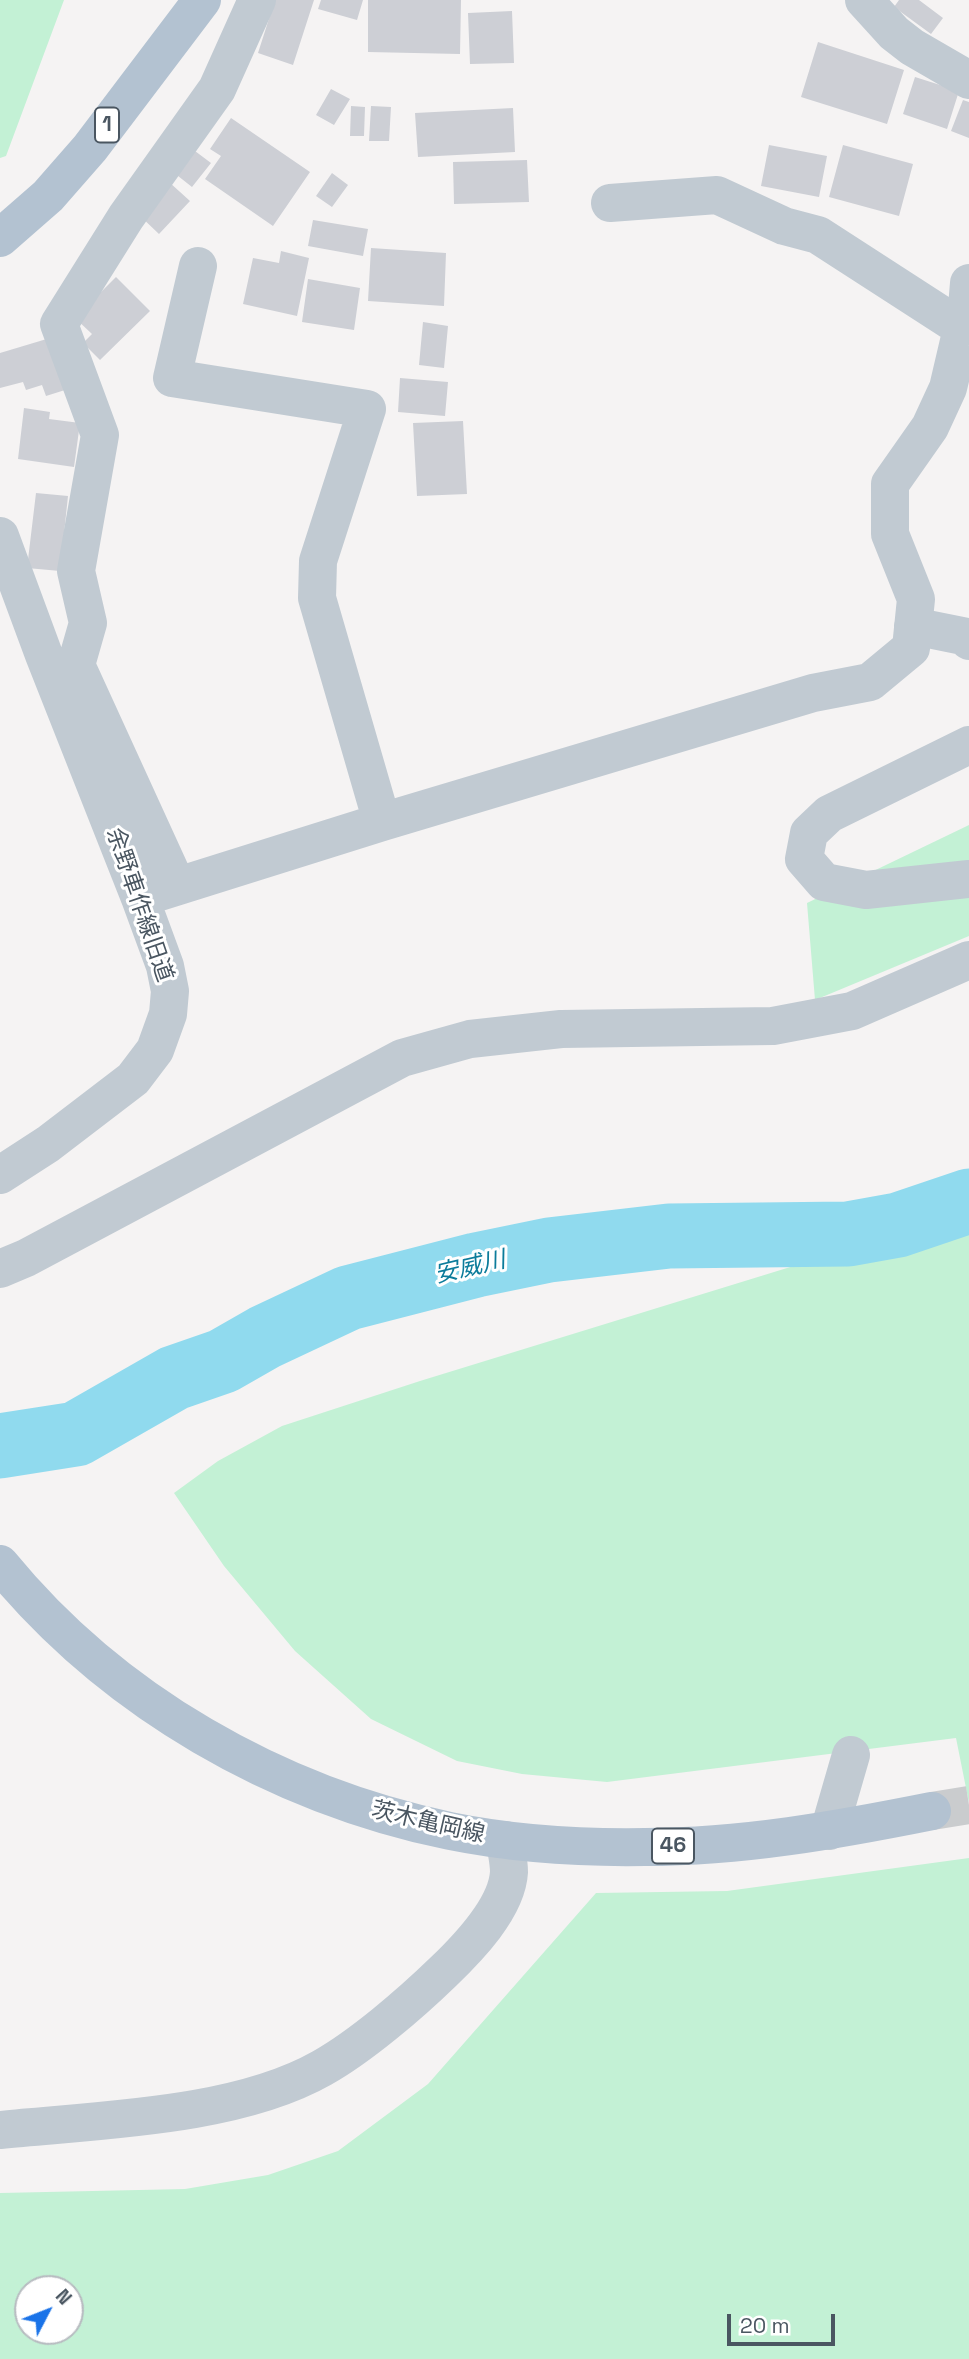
<!DOCTYPE html>
<meta charset="utf-8">
<style>
body{margin:0}
#map{position:relative;width:969px;height:2359px;overflow:hidden;background:#f5f3f3;font-family:"Space Grotesk",sans-serif}
canvas{display:block}
.north{position:absolute;left:14px;top:2275px;width:70px;height:70px;box-sizing:border-box;background:#fff;border:2px solid #b7bbc0;border-radius:50%;rotate:48deg;font-size:19px;font-weight:700;line-height:28px;text-align:center;color:#4a5661}
.north::after{content:'';display:block;margin:auto;width:24px;height:32px;background:#1a73e8;clip-path:polygon(50% 0,100% 100%,50% 72%,0 100%)}
.scale{position:absolute;left:727px;top:2314px;width:108px;height:32px;box-sizing:border-box;border:4px solid #4a5661;border-top:0;padding-left:9px;font-size:21px;line-height:24px;white-space:nowrap;color:#4a5661;-webkit-text-stroke:5px #fff;paint-order:stroke}
</style>
<div id="map">
<canvas width="969" height="2359"></canvas>
<div class="north">N</div>
<div class="scale">20 m</div>
</div>
<script>
const context = document.querySelector('canvas').getContext('2d');
context.lineJoin = 'round';
function paint(path, color) {
  context.fillStyle = color;
  context.fill(path, 'evenodd');
}
function strokePath(path, color, width, dash) {
  context.strokeStyle = color;
  context.lineWidth = width;
  context.lineCap = dash ? 'butt' : 'round';
  context.setLineDash(dash || []);
  context.stroke(path);
}
function label(font, color, halo, rows, align = 'center') {
  context.font = font + ' "Space Grotesk","Noto Sans JP",sans-serif';
  context.lineWidth = 6;
  context.setLineDash([]);
  context.textBaseline = 'middle';
  context.strokeStyle = halo;
  context.fillStyle = color;
  for (const [text, x, y, turn = 0] of rows) {
    context.save();
    context.translate(x, y);
    context.rotate((+turn || 0) * Math.PI / 180);
    context.textAlign = isNaN(turn) ? turn : align;
    if (halo) context.strokeText(text, 0, 0);
    context.fillText(text, 0, 0);
    context.restore();
  }
}
paint(new Path2D(`
 M0,0H64L6,156L0,158Z
 M969,825V936L815,1000L807,903Z
 M969,1212V1803L956,1738L607,1782L522,1774L457,1761L371,1719L295,1651L224,1566L174,1493L218,1461L282,1426L420,1381Z
 M969,1858V2359H0V2193L185,2189L268,2175L338,2151L428,2084L596,1893L727,1891ZM28,2289H70V2331H28Z`), '#c3f1d5');
strokePath(new Path2D(`
 M0,1446L76,1434L174,1378L223,1361L265,1337L348,1298L476,1265L549,1250L669,1236L848,1234L898,1225L969,1201`), '#90daee', 65);
paint(new Path2D(`
 M275,0H314L293,65L258,53Z
 M321,0H363L357,20L318,9Z
 M368,0H461L460,54L368,52Z
 M899,0H919L943,18L931,34L894,7Z
 M512,11L514,63L470,64L468,13Z
 M818,42L904,70L887,124L801,97Z
 M915,77L959,91L947,129L903,114Z
 M331,89L350,99L334,125L316,115Z
 M963,100L969,102V138L951,131Z
 M351,106L365,107L364,136H350Z
 M371,106L391,107L389,141H369Z
 M513,108L515,152L418,157L415,113Z
 M231,118L310,172L273,226L205,179L221,156L210,149Z
 M769,145L827,156L819,197L761,186Z
 M843,145L913,164L899,216L829,197Z
 M191,148L211,163L192,187L173,172Z
 M527,160L529,202L454,204L453,162Z
 M332,173L348,185L332,207L316,196Z
 M169,182L190,201L159,234L138,214Z
 M313,220L368,229L363,256L308,246Z
 M371,248L446,253L444,306L368,301Z
 M281,251L309,258L297,316L243,304L253,258L279,263Z
 M116,277L150,311L100,360L83,343L92,334L75,318Z
 M308,279L360,288L354,330L302,322Z
 M423,322L448,326L444,368L419,365Z
 M50,338L65,390L46,396L42,385L26,390L23,382L0,388V353Z
 M400,378L448,382L445,416L398,412Z
 M24,408L50,412L49,419L80,423L74,467L18,459Z
 M463,421L467,494L417,496L413,423Z
 M36,493L68,496L60,571L27,568Z`), '#cdcfd5');
strokePath(new Path2D(`
 M932,1811L969,1805`), '#caccce', 38, [38, 19]);
strokePath(new Path2D(`
 M864,0L894,33L912,47L969,80
 M610,203L717,195L784,226L818,235L962,328
 M198,266L172,378L367,409L318,561L317,598L382,822
 M0,536L44,655L140,898L165,966L170,991L168,1014L155,1050L133,1079L48,1144L0,1175
 M913,626L967,637L969,641
 M969,745L829,814L809,833L804,859L824,882L866,890L969,879
 M177,886L76,665L88,623L76,571L100,435L59,324L126,217L217,89L257,0
 M140,898L382,822L813,693L870,682L911,648L916,599L890,534V484L930,427L948,388L967,307L969,283
 M0,1269L26,1258L402,1058L470,1039L561,1029L773,1026L852,1011L969,960
 M829,1831L851,1755
 M0,2130C98,2120 236,2117 322,2068C361,2046 410,2004 443,1972C468,1948 507,1908 509,1872C509,1861 506,1850 505,1840`), '#c1cad2', 38);
strokePath(new Path2D(`
 M0,238L48,196L90,148L202,0
 M0,1564C113,1702 277,1795 450,1831C514,1844 580,1848 645,1847C742,1847 837,1830 932,1811`), '#b3c2d1', 38);
for (const [x, y, w] of [
 [107,125,24],
 [673,1846,42]
]) {
  const box = new Path2D();
  box.roundRect(x - w / 2, y - 17.5, w, 35, 5);
  context.fillStyle = '#fff';
  context.fill(box);
  strokePath(box, '#4a5661', 2);
}
label('bold 21px', '#4a5661', null, [
 ["1",107,125],
 ["46",673,1846]
]);
label('23px', '#4a5661', '#fff', [
 ["余野車作線旧道",139,905,71],
 ["茨木亀岡線",428,1823,13]
]);
label('italic 24px', '#0c7c9b', '#fff', [
 ["安威川",470,1268,-13]
]);
</script>
